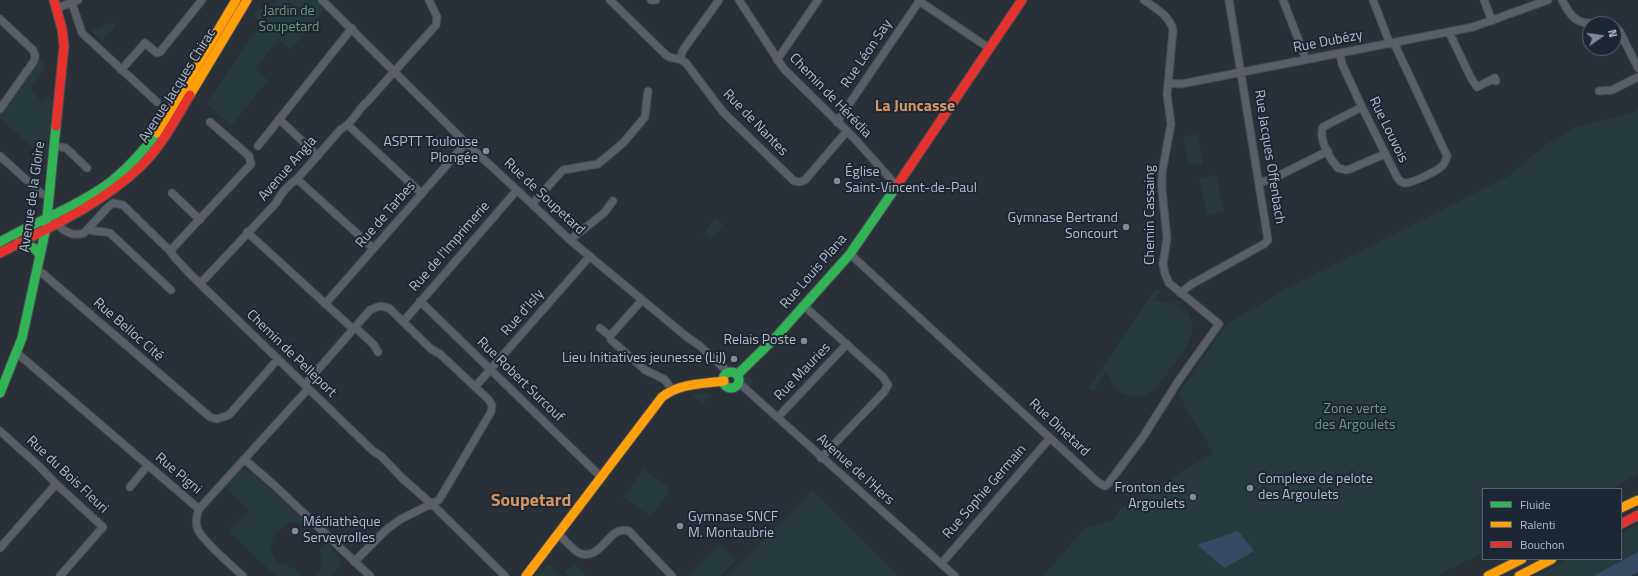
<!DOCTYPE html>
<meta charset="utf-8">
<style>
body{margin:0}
#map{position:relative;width:1638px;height:576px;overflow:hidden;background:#2a3038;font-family:"Titillium Web",sans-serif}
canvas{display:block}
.legend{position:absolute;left:1482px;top:488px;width:140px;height:72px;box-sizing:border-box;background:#1d2633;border:1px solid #59626f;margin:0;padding:5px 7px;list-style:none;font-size:12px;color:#b4bcc9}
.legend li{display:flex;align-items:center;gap:8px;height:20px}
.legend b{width:20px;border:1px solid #59626f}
.north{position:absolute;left:1582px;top:16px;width:40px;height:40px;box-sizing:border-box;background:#1d2633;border:1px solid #59626f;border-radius:50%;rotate:76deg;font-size:11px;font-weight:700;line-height:16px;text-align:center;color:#b4bcc9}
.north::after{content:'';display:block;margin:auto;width:14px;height:18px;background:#848b96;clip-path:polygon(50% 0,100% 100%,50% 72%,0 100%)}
</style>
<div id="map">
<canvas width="1638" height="576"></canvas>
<ul class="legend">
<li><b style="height:5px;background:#30b455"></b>Fluide</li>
<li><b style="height:5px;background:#ff9f0a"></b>Ralenti</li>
<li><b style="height:5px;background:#e5322d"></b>Bouchon</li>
</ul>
<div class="north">N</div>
</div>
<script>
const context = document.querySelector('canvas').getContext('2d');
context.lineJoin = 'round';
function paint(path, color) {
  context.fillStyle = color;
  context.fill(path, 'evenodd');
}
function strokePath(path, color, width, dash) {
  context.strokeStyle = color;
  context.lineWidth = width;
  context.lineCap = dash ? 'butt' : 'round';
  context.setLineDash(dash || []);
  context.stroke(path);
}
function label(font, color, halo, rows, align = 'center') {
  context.font = font + ' "Titillium Web",sans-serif';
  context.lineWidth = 4;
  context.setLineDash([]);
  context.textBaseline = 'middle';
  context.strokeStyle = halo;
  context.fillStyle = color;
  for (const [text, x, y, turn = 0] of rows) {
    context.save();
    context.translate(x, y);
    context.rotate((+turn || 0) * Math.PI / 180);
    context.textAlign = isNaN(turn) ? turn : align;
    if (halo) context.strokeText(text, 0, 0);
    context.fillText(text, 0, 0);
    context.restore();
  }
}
paint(new Path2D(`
 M278,0H316L325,9L291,50L279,39L255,69L268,80L231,126L206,103Z
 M259,7L267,13L261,22L253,16Z
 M111,22L116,26L102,41L91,31Z
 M39,59L47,66L30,90L42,101L48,96L53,101L46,160L0,118V114Z
 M1638,109V474L1610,489H1483V553L1437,576H1043L1086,527L1113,520L1120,509L1213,453L1178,394L1226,325L1285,289L1507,177L1544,146L1573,128L1633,113Z
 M1197,134L1203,164L1189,166L1183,137Z
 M1216,175L1224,211L1207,215L1199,178Z
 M715,218L723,224L712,240L703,234Z
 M1156,288L1161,291L1155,301C1176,300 1198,311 1191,336C1188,346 1179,356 1173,365C1167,373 1162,382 1155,389C1144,401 1124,399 1114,387C1110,382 1109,376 1107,371L1093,392L1088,388Z
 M746,373L754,381L749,387L744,381Z
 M709,393L710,396L702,405L692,395Z
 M243,469L252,472L308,524L305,527C302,525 296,522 293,522C283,522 271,538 271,547C271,554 275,559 279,565L285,563L304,576H276L228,531L249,510L224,487L239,471Z
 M644,469L671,490L651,517L623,497Z
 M813,490L898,576H727Z
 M1638,524V552L1593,576H1536L1569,559H1621V533Z
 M327,542L341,561L339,564L341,566L332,576H315L322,566L320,551Z
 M720,543L736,560L720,576H687Z
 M549,563L561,576H536V575Z
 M574,564L586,576H569L565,572Z`), '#273a3e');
paint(new Path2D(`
 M1238,531L1254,551L1225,568L1197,545Z
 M1638,552V572L1630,576H1593Z`), '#384963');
const street = new Path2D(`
 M322,0L466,143L517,190L570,240L687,337L700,346L729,373
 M610,0L666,55C672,60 680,57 686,63L723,112L794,181L799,182L805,180L847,131
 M651,0H656
 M739,0L784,69L854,138L896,185
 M1283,0L1304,54L1305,60
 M1373,0L1390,44
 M1484,0L1492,21
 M1562,0C1568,11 1573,22 1588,23C1596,24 1603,22 1611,24
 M919,1L989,48
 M72,3L82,33L157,102
 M57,8L78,0
 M0,19L33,50L35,56L34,61L0,109
 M1614,26L1620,32L1638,68
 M1449,32L1471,78L1477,87L1495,78L1496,81
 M1340,54L1342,64L1362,107L1397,177C1399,180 1400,182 1404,183C1411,184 1435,172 1441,167C1445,164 1446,160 1447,156L1394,43
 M680,59L683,50L719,0
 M777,60L818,0
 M121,70L145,43L157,53L160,52L202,0
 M1168,83L1181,84L1473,27L1548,0
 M1599,91L1612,90L1638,77
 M1362,107L1323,127C1318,139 1330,159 1338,168L1346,170L1350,169L1385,154
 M279,119L318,156
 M837,122L920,0
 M348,125L422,194
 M54,146L66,148L87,168
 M258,146L352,28
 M0,156L41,193L49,197
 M297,179L373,248
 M1259,182L1270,180L1328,151
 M172,193L200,220
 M532,204L563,170L598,164L623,143L645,117L648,91
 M56,222C62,231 73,237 84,233L109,206L113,203L123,205L170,251L176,259L191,275L373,451L381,456L402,478L435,507L505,576
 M88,229C95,233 102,230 110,233L171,290
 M247,232L353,329H357L374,345L378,352
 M570,240L604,213L613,201
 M170,251L251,164L249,156L210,122
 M850,254L1099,483L1105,486L1108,484L1143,437L1179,380L1219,324L1169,283L1165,274L1163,264L1167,238L1162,190V173L1171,124L1167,95L1173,30C1170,16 1155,8 1144,0
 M37,270L42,273L210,417L217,419L229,415L278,359
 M200,284L276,203C281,193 288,185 297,179L340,130C342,128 346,127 348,124C357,116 358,109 368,101L436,25L437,17L429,0
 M1180,293L1192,284L1264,244L1268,240L1229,0
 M420,301L601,477
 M325,304L466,143
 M803,305L883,377L888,385L884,392L821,458
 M403,322L517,190
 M600,328L610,336L611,340L645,370L664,379L672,389
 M610,336L642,300
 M17,353L199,509
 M739,383L955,576
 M306,387L308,381L370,310L380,306L389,308L431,349L440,354L488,399L492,405L491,412L439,500L401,519L387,529L354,562
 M475,387L590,256
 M778,417L847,344
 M0,431L39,466L56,484L103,527L60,576
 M244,459L274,485L370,576
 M130,487L148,465
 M558,534C563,538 573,550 579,553C603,562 608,524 629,531L672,576
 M0,548L56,484
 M941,564L1050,438
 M243,576C233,567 203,541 198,530C195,523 196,516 199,509L308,389`);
const fast = new Path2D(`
 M0,242C37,221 79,206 113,180C130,166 144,150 157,133
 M18,243L34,248L40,255
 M723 380a8 8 0 1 1 16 0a8 8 0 1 1-16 0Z
 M737,375L776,337L850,254L896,187
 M0,393L22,338L46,228L56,126`);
const slow = new Path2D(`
 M190,95L247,0
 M157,133L236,0
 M1621,508L1638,500
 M526,576L662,397C681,383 701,384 724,381
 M1488,576L1522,559
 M1519,576L1552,559`);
const jam = new Path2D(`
 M54,0L62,29L64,46L56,126
 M896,187L1022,0
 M0,253C48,228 100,205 140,167C161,147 175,120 190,95
 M1621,524L1638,515`);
strokePath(street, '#484c53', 9);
strokePath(fast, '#484c53', 11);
strokePath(slow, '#484c53', 11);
strokePath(jam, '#484c53', 11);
strokePath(street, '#5a5e66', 7);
strokePath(fast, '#30b455', 9);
strokePath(slow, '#ff9f0a', 9);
strokePath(jam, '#e5322d', 9);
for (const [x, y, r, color] of [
 [486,151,4,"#848b96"],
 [837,181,4,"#848b96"],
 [1126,227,4,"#848b96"],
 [804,341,4,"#848b96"],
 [734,359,4,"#848b96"],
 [1250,488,4,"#848b96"],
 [1193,497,4,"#848b96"],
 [680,526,4,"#848b96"],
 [295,531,4,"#848b96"]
]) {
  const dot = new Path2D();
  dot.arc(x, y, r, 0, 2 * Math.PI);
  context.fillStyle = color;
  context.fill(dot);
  strokePath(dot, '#1d2633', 1.5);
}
label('14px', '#6b9a76', '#1d2633', [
 ["Jardin de",289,12],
 ["Soupetard",289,28],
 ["Zone verte",1355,410],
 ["des Argoulets",1355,426]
]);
label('14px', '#b4bcc9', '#1d2633', [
 ["Rue Dubézy",1328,42,-11],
 ["Rue Léon Say",867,54,-56],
 ["Avenue Jacques Chirac",178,86,-58],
 ["Chemin de Hérédia",830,96,46],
 ["Rue de Nantes",755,123,46],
 ["Rue Louvois",1388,130,64],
 ["Rue Jacques Offenbach",1269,157,81],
 ["Avenue Angla",288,169,-49],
 ["Avenue de la Gloire",33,197,-82],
 ["Rue de Soupetard",544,197,43],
 ["Rue de Tarbes",386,215,-49],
 ["Chemin Cassaing",1151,215,-90],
 ["Rue de l'Imprimerie",450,247,-49],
 ["Rue Louis Plana",814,272,-49],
 ["Rue d'Isly",523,313,-49],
 ["Rue Belloc Cité",128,330,41],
 ["Chemin de Pelleport",291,354,44],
 ["Rue Mauries",803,372,-46],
 ["Rue Robert Surcouf",520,380,44],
 ["Rue Dinetard",1059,428,43],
 ["Avenue de l'Hers",855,470,42],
 ["Rue Pigni",178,474,40],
 ["Rue du Bois Fleuri",67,475,43],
 ["Rue Sophie Germain",985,492,-49]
]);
label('14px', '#b4bcc9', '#1d2633', [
 ["ASPTT Toulouse",478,143],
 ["Plongée",478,159],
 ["Église",845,173,"left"],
 ["Saint-Vincent-de-Paul",845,189,"left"],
 ["Gymnase Bertrand",1118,219],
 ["Soncourt",1118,235],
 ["Relais Poste",796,341],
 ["Lieu Initiatives jeunesse (LiJ)",726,359],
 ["Complexe de pelote",1258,480,"left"],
 ["des Argoulets",1258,496,"left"],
 ["Fronton des",1185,489],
 ["Argoulets",1185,505],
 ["Gymnase SNCF",688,518,"left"],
 ["M. Montaubrie",688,534,"left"],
 ["Médiathèque",303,523,"left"],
 ["Serveyrolles",303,539,"left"]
], 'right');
label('bold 16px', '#d59563', '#1d2633', [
 ["La Juncasse",915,107]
]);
label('bold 18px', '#d59563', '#1d2633', [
 ["Soupetard",531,502]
]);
</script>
